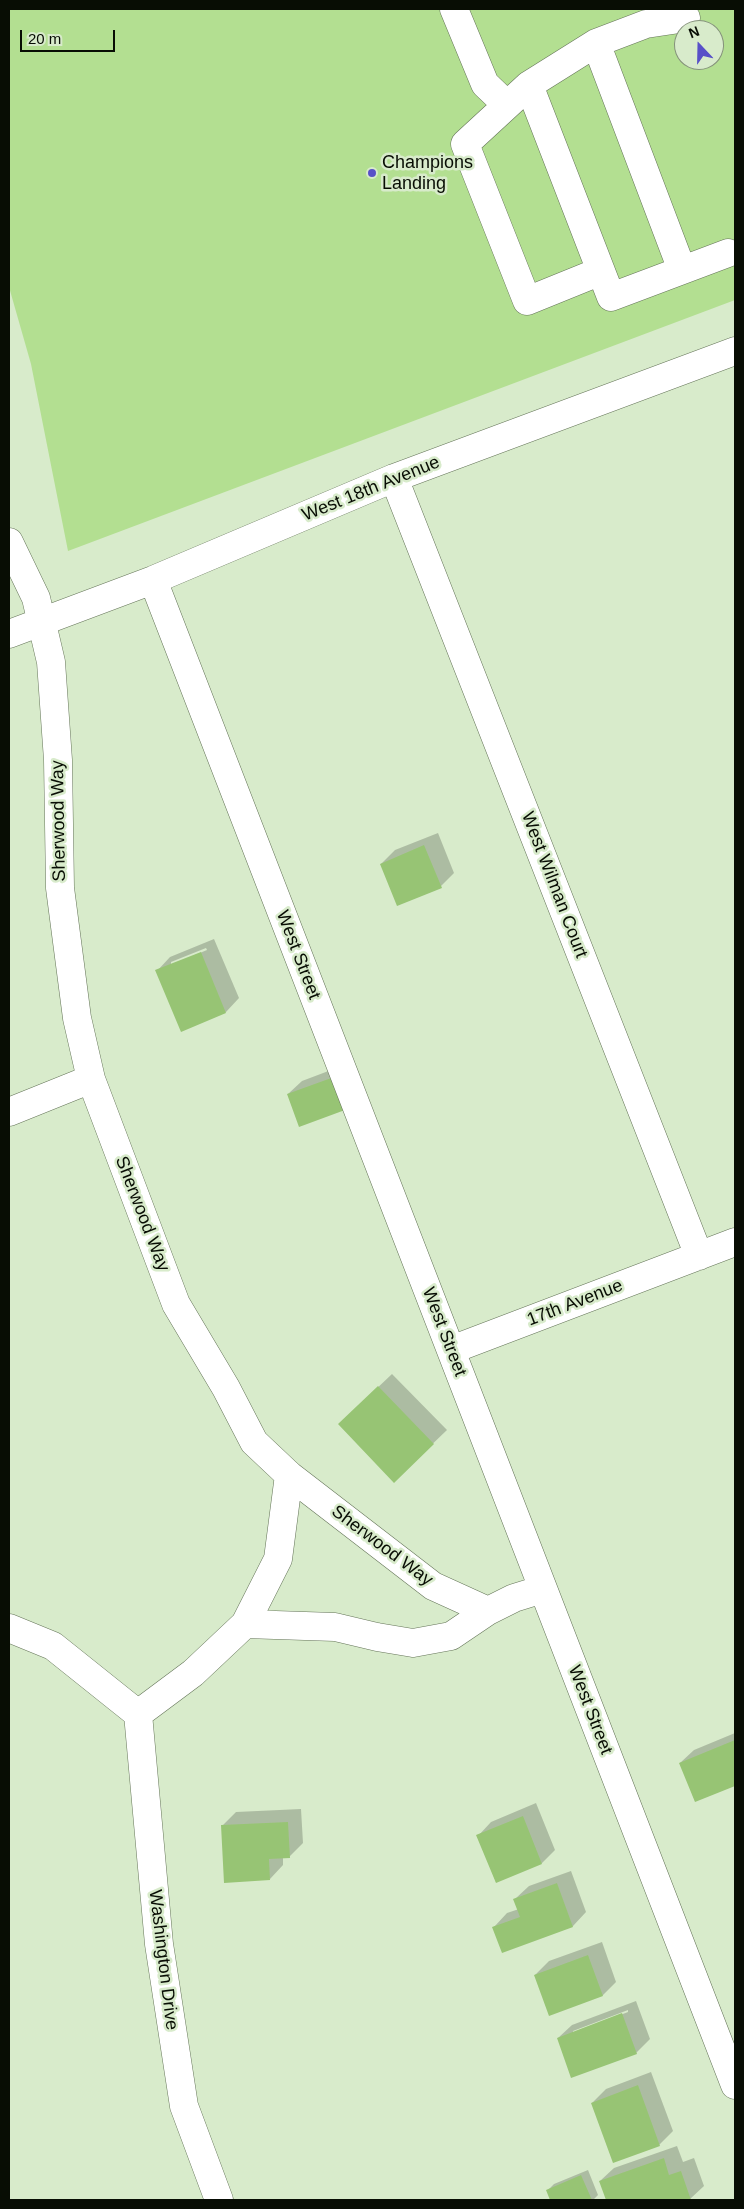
<!DOCTYPE html>
<style>
body{margin:0}
#map{position:relative;width:744px;height:2209px;overflow:hidden;background:#d8ebcb;font-family:Arial,sans-serif}
canvas{display:block}
.frame{position:absolute;inset:0;border:10px solid #080d04;pointer-events:none}
.north{position:absolute;left:674px;top:20px;width:50px;height:50px;box-sizing:border-box;background:#d8ebcb;border:1px solid #85927b;border-radius:50%;rotate:339deg;font-size:14px;font-weight:700;line-height:20px;text-align:center;color:#080d04}
.north::after{content:'';display:block;margin:auto;width:18px;height:22px;background:#5850c8;clip-path:polygon(50% 0,100% 100%,50% 72%,0 100%)}
.scale{position:absolute;left:20px;top:30px;width:95px;height:22px;box-sizing:border-box;border:2px solid #080d04;border-top:0;padding-left:6px;font-size:15px;line-height:18px;white-space:nowrap;color:#080d04;-webkit-text-stroke:4px #d8ebcb;paint-order:stroke}
</style>
<div id="map">
<canvas width="744" height="2209"></canvas>
<div class="frame"></div>
<div class="north">N</div>
<div class="scale">20 m</div>
</div>
<script>
const context = document.querySelector('canvas').getContext('2d');
context.lineJoin = 'round';
function paint(path, color) {
  context.fillStyle = color;
  context.fill(path, 'evenodd');
}
function strokePath(path, color, width, dash) {
  context.strokeStyle = color;
  context.lineWidth = width;
  context.lineCap = dash ? 'butt' : 'round';
  context.setLineDash(dash || []);
  context.stroke(path);
}
function label(font, color, halo, rows, align = 'center') {
  context.font = font + ' Arial,sans-serif';
  context.lineWidth = 5;
  context.setLineDash([]);
  context.textBaseline = 'middle';
  context.strokeStyle = halo;
  context.fillStyle = color;
  for (const [text, x, y, turn = 0] of rows) {
    context.save();
    context.translate(x, y);
    context.rotate((+turn || 0) * Math.PI / 180);
    context.textAlign = isNaN(turn) ? turn : align;
    if (halo) context.strokeText(text, 0, 0);
    context.fillText(text, 0, 0);
    context.restore();
  }
}
paint(new Path2D(`
 M9,9H735V300L68,551L31,364L9,287ZM684,30H714V60H684Z`), '#b3df91');
paint(new Path2D(`
 M438,833L454,873L441,886L381,864L395,850Z
 M214,939L239,998L226,1012L181,1030L157,971L170,957ZM206,948L207,950L171,965V962Z
 M347,1064L358,1095L288,1094L302,1081Z
 M392,1374L447,1430L394,1481L353,1411Z
 M735,1733V1784L695,1801L680,1763L694,1750Z
 M536,1803L555,1850L542,1863L496,1882L478,1836L491,1822Z
 M301,1809L303,1843L289,1857H283V1865L270,1879L222,1826L236,1812Z
 M571,1871L586,1912L573,1926L503,1951L494,1927L507,1913L519,1909L515,1899L529,1886Z
 M602,1942L616,1982L603,1995L549,2014L535,1975L549,1961Z
 M636,2001L650,2039L636,2053L558,2038L572,2025ZM628,2010V2012L573,2033V2031Z
 M651,2072L673,2131L659,2145L592,2103L606,2089Z
 M677,2146L683,2162L694,2158L704,2186L690,2199L607,2200L600,2181L614,2168Z
 M588,2170L598,2195L593,2200H552L548,2190L554,2184Z`), '#0003');
paint(new Path2D(`
 M424,845L442,888L397,906L380,864Z
 M201,952L226,1013L181,1032L155,970Z
 M334,1077L345,1110L299,1127L287,1094Z
 M378,1386L434,1444L394,1483L338,1424Z
 M735,1740V1786L695,1802L679,1763Z
 M523,1816L542,1864L496,1883L476,1835Z
 M288,1822L290,1858L269,1859L270,1880L224,1883L221,1825Z
 M557,1883L573,1927L502,1953L492,1927L520,1917L513,1899Z
 M588,1955L603,1996L549,2016L534,1975Z
 M622,2013L637,2054L571,2078L557,2038Z
 M638,2085L660,2146L613,2163L591,2103Z
 M664,2158L669,2175L681,2171L691,2200H606L599,2181Z
 M581,2175L592,2200H550L546,2190Z`), '#97c474');
const minor = new Path2D(`
 M454,9L485,84L507,105
 M596,43L682,270
 M529,85L611,297L728,253
 M601,271L527,301L465,144L529,85L596,43L646,24L686,18
 M394,478L699,1256
 M9,542L36,598L51,662L58,760L60,888L77,1018L91,1079L176,1304L226,1388L254,1442L289,1475L433,1586L488,1611L514,1598L543,1589
 M153,580L735,2085
 M9,634L153,580L394,478L735,351
 M9,1112L91,1079
 M451,1350L735,1242
 M245,1624L278,1559L289,1475
 M9,1628L53,1646L138,1714
 M138,1714L159,1944L184,2106L219,2200
 M138,1714L193,1673L245,1624L335,1627L377,1637L413,1643L451,1636L488,1611`);
strokePath(minor, '#657559', 29);
strokePath(minor, '#fff', 28);
for (const [x, y, r, color] of [
 [372,173,5,"#5850c8"]
]) {
  const dot = new Path2D();
  dot.arc(x, y, r, 0, 2 * Math.PI);
  context.fillStyle = color;
  context.fill(dot);
  strokePath(dot, '#d8ebcb', 2);
}
label('18px', '#080d04', '#d8ebcb', [
 ["Champions",382,163],
 ["Landing",382,184]
], 'left');
label('18px', '#080d04', '#d8ebcb', [
 ["West 18th Avenue",371,489,-22],
 ["Sherwood Way",59,821,-91],
 ["West Wilman Court",554,885,69],
 ["West Street",298,955,69],
 ["Sherwood Way",142,1214,69],
 ["17th Avenue",575,1303,-21],
 ["West Street",444,1332,69],
 ["Sherwood Way",382,1546,37],
 ["West Street",590,1710,69],
 ["Washington Drive",163,1960,83]
]);
</script>
